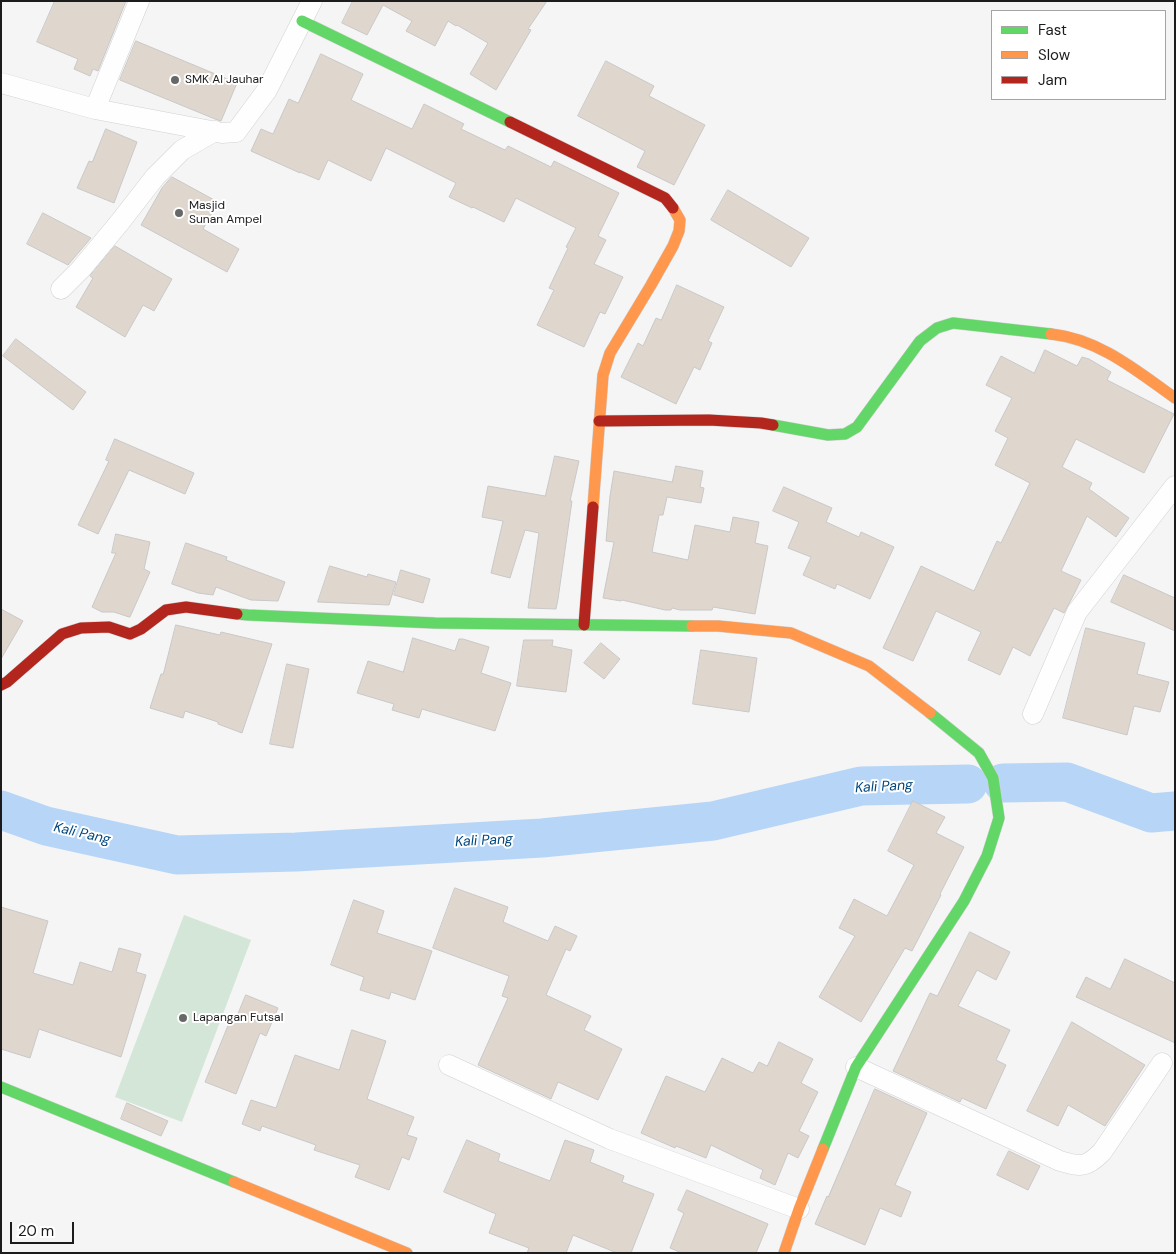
<!DOCTYPE html>
<style>
body{margin:0}
#map{position:relative;width:1176px;height:1254px;overflow:hidden;background:#f5f5f6;font-family:"DM Sans",sans-serif}
canvas{display:block}
.frame{position:absolute;inset:0;border:2px solid #1c1c1d;pointer-events:none}
.legend{position:absolute;left:991px;top:10px;width:175px;height:90px;box-sizing:border-box;background:#fff;border:1px solid #a4a4a5;margin:0;padding:6px 9px;list-style:none;font-size:15px;color:#1c1c1d}
.legend li{display:flex;align-items:center;gap:10px;height:25px}
.legend b{width:25px;border:1px solid #a4a4a5}
.scale{position:absolute;left:10px;top:1222px;width:64px;height:22px;box-sizing:border-box;border:2px solid #1c1c1d;border-top:0;padding-left:6px;font-size:15px;line-height:18px;white-space:nowrap;color:#1c1c1d;-webkit-text-stroke:4px #fff;paint-order:stroke}
</style>
<div id="map">
<canvas width="1176" height="1254"></canvas>
<div class="frame"></div>
<ul class="legend">
<li><b style="height:6px;background:#63d668"></b>Fast</li>
<li><b style="height:6px;background:#ff974d"></b>Slow</li>
<li><b style="height:6px;background:#b3261e"></b>Jam</li>
</ul>
<div class="scale">20 m</div>
</div>
<script>
const context = document.querySelector('canvas').getContext('2d');
context.lineJoin = 'round';
function paint(path, color) {
  context.fillStyle = color;
  context.fill(path, 'evenodd');
}
function strokePath(path, color, width, dash) {
  context.strokeStyle = color;
  context.lineWidth = width;
  context.lineCap = dash ? 'butt' : 'round';
  context.setLineDash(dash || []);
  context.stroke(path);
}
function label(font, color, halo, rows, align = 'center') {
  context.font = font + ' "DM Sans",sans-serif';
  context.lineWidth = 4;
  context.setLineDash([]);
  context.textBaseline = 'middle';
  context.strokeStyle = halo;
  context.fillStyle = color;
  for (const [text, x, y, turn = 0] of rows) {
    context.save();
    context.translate(x, y);
    context.rotate((+turn || 0) * Math.PI / 180);
    context.textAlign = isNaN(turn) ? turn : align;
    if (halo) context.strokeText(text, 0, 0);
    context.fillText(text, 0, 0);
    context.restore();
  }
}
paint(new Path2D(`
 M184,915L251,940L182,1122L115,1097Z`), '#d3e6d7');
strokePath(new Path2D(`
 M1003,783L1067,782L1151,813L1175,811
 M1,810L46,826L177,855L296,852L542,838L713,821L861,786L968,784`), '#b7d6f7', 39);
const building = new Path2D(`
 M55,1H126L98,71L93,69L90,76L74,69L78,59L37,42Z
 M353,1H547L528,29L531,30L496,90L470,74L488,43L457,25L456,26L448,21L435,46L406,31L412,21L383,5L367,35L342,23Z
 M136,41L237,83L221,121L215,119L120,80Z
 M321,54L363,74L351,100L412,129L424,104L464,124L461,129L505,150L508,146L551,167L554,161L619,193L598,236L606,240L594,264L623,277L605,314L600,312L584,347L537,325L554,290L549,288L568,248L566,247L576,228L516,198L504,222L473,207L472,208L449,197L456,183L386,148L371,181L328,160L319,180L300,172V173L251,151L261,129L273,134L289,99L298,103Z
 M606,61L654,86L649,96L705,125L674,185L637,167L645,151L578,116Z
 M106,129L137,142L114,203L77,188L89,161L92,162Z
 M172,177L218,202L203,229L239,249L227,272L141,225L162,188Z
 M728,190L809,238L791,267L711,220Z
 M43,213L91,238L68,265L27,244Z
 M115,246L172,279L154,311L143,305L125,337L76,307L93,278L90,276Z
 M677,285L724,307L708,341L712,343L700,370L694,367L676,404L621,377L638,343L643,346L656,318L661,320Z
 M16,339L86,392L73,410L3,356Z
 M1045,350L1077,366L1082,357L1089,359L1111,372L1107,380L1174,414L1144,473L1076,439L1062,467L1092,483L1089,489L1129,518L1116,537L1087,516L1061,571L1081,580L1071,600L1064,613L1054,608L1030,656L1013,647L1000,675L968,660L981,632L936,611L913,661L883,648L921,566L974,591L997,541L1001,543L1030,483L995,465L1008,438L995,431L1012,398L986,385L1001,356L1034,373Z
 M115,439L194,473L185,494L129,470L98,534L78,525L109,461L106,460Z
 M555,456L579,461L570,501H572L558,599L556,609L528,608L539,533L525,530L510,578L491,573L503,521L482,517L488,486L545,496Z
 M676,466L703,471L700,487L704,488L701,503L667,497L663,515H659L652,552L688,560L695,525L730,532L733,517L759,522L755,543L768,546L755,614L713,607L712,610H680L672,608L671,610H665L622,600L621,601L603,598L614,542L606,541L610,496L614,471L672,482Z
 M784,487L832,508L826,522L859,537L861,532L894,547L870,599L837,584L835,589L803,575L811,557L788,548L799,522L773,511Z
 M116,534L150,542L144,569L150,572L130,617H129L114,612H102L92,607L116,553H112Z
 M186,543L227,557L226,560L285,582L278,601L251,600L216,587L213,595L198,593L172,584Z
 M330,566L367,577L368,574L396,582L389,605L318,602Z
 M401,570L430,579L423,603L394,595Z
 M1124,575L1175,598V631L1111,602Z
 M1,609L23,621L1,659Z
 M176,625L220,635L221,632L272,644L242,733L218,724V722L185,711L183,718L150,708L161,674H163Z
 M1086,628L1145,643L1137,674L1169,682L1160,712L1134,706L1127,735L1063,718Z
 M413,638L455,651L459,639H463L489,647L481,673L511,683L495,731L422,709L419,718L392,710L394,704L357,693L368,661L403,672Z
 M524,640H553L552,646L572,650L566,692L517,686Z
 M601,643L620,659L604,679L584,663Z
 M701,650L757,658L749,712L693,704Z
 M287,664L309,669L293,748L270,744Z
 M913,801L945,817L936,833L964,847L940,894L941,895L912,951L905,948L861,1022L819,997L855,936L839,928L854,899L887,916L914,865L888,851Z
 M455,888L508,907L503,922L548,941L555,926L577,936L570,951L566,949L546,995L591,1016L584,1030L622,1049L598,1100L558,1082L551,1099L478,1065L508,998L502,996L509,976L433,948Z
 M354,900L384,911L377,933L432,951L415,1000L391,992L389,999L360,990L364,977L331,965Z
 M1,907L48,921L33,973L73,985L80,962L112,972L119,948L141,954L136,972L146,975L121,1057L39,1029L30,1058L1,1049Z
 M970,932L1010,952L996,980L977,970L958,1006L1010,1030L996,1060L1006,1065L986,1109L962,1098L960,1102L893,1071L930,993L937,996Z
 M1125,959L1175,983V1043L1076,997L1086,977L1110,989Z
 M246,995L278,1008L266,1036L260,1033L236,1094L205,1082L229,1023L233,1025Z
 M1072,1022L1145,1065L1105,1126L1068,1105L1058,1126L1027,1111Z
 M352,1030L386,1041L367,1099L414,1117L407,1135L417,1138L409,1160L402,1157L389,1190L355,1177L360,1165L314,1150L316,1145L262,1126L260,1131L242,1124L251,1100L276,1108L295,1055L339,1070Z
 M779,1042L813,1059L801,1083L818,1092L799,1131L809,1136L798,1158L788,1153L775,1185L760,1178L763,1170L711,1145L706,1158L676,1146L675,1148L641,1133L666,1076L705,1092L722,1058L753,1073L759,1062L767,1066Z
 M875,1089L927,1113L895,1185L911,1192L901,1217L880,1208L865,1245L815,1224L827,1196L828,1197Z
 M127,1103L168,1121L161,1136L121,1119Z
 M467,1140L500,1154L498,1161L550,1181L565,1140L594,1150L590,1162L624,1176L622,1182L654,1194L631,1253H617L573,1235L566,1253H527L529,1248L489,1233L496,1214L444,1192Z
 M1009,1151L1040,1166L1028,1190L997,1175Z
 M687,1190L768,1224L756,1253H682L670,1248L684,1213L678,1210Z`);
paint(building, '#dfd6cd');
strokePath(building, '#c9c8c8', 1);
const street = new Path2D(`
 M1,83L95,109L222,133L236,132L267,90L312,1
 M95,109L139,1
 M61,289L81,269L120,222L155,177L182,150L215,131
 M1033,714L1077,612L1175,486
 M449,1065L610,1139L799,1209
 M856,1067L1060,1161C1081,1167 1086,1168 1102,1152L1162,1063`);
const fast = new Path2D(`
 M302,21L510,122
 M773,425L828,435L845,434L857,427L920,341L937,328L953,323L1051,334
 M237,614L248,615L435,623L692,626
 M1,1087L234,1182
 M823,1149L856,1067L964,901L987,856L999,818L993,778L979,753L930,713`);
const slow = new Path2D(`
 M1051,334C1099,339 1137,371 1175,398
 M593,507L603,375L610,353L651,285L673,246L679,231L680,220L673,208
 M692,626H718L791,633L869,666L930,713
 M234,1182L407,1253
 M784,1253L799,1209L823,1149`);
const jam = new Path2D(`
 M510,122L665,198L673,208
 M599,421L709,420L761,423L773,425
 M584,625L593,507
 M1,685L7,682L62,634L81,628L109,627L130,634L141,629L166,610L186,607L237,614`);
strokePath(street, '#d1d1d2', 21);
strokePath(fast, '#d1d1d2', 12);
strokePath(slow, '#d1d1d2', 12);
strokePath(jam, '#d1d1d2', 12);
strokePath(street, '#fefefe', 20);
strokePath(fast, '#63d668', 11);
strokePath(slow, '#ff974d', 11);
strokePath(jam, '#b3261e', 11);
for (const [x, y, r, color] of [
 [175,80,5,"#686869"],
 [179,213,5,"#686869"],
 [183,1018,5,"#686869"]
]) {
  const dot = new Path2D();
  dot.arc(x, y, r, 0, 2 * Math.PI);
  context.fillStyle = color;
  context.fill(dot);
  strokePath(dot, '#fff', 2);
}
label('12px', '#1c1c1d', '#fff', [
 ["SMK Al Jauhar",185,80],
 ["Masjid",189,206],
 ["Sunan Ampel",189,220],
 ["Lapangan Futsal",193,1018]
], 'left');
label('italic 14px', '#00477e', '#fff', [
 ["Kali Pang",884,787,-3],
 ["Kali Pang",82,834,13],
 ["Kali Pang",484,841,-3]
]);
</script>
